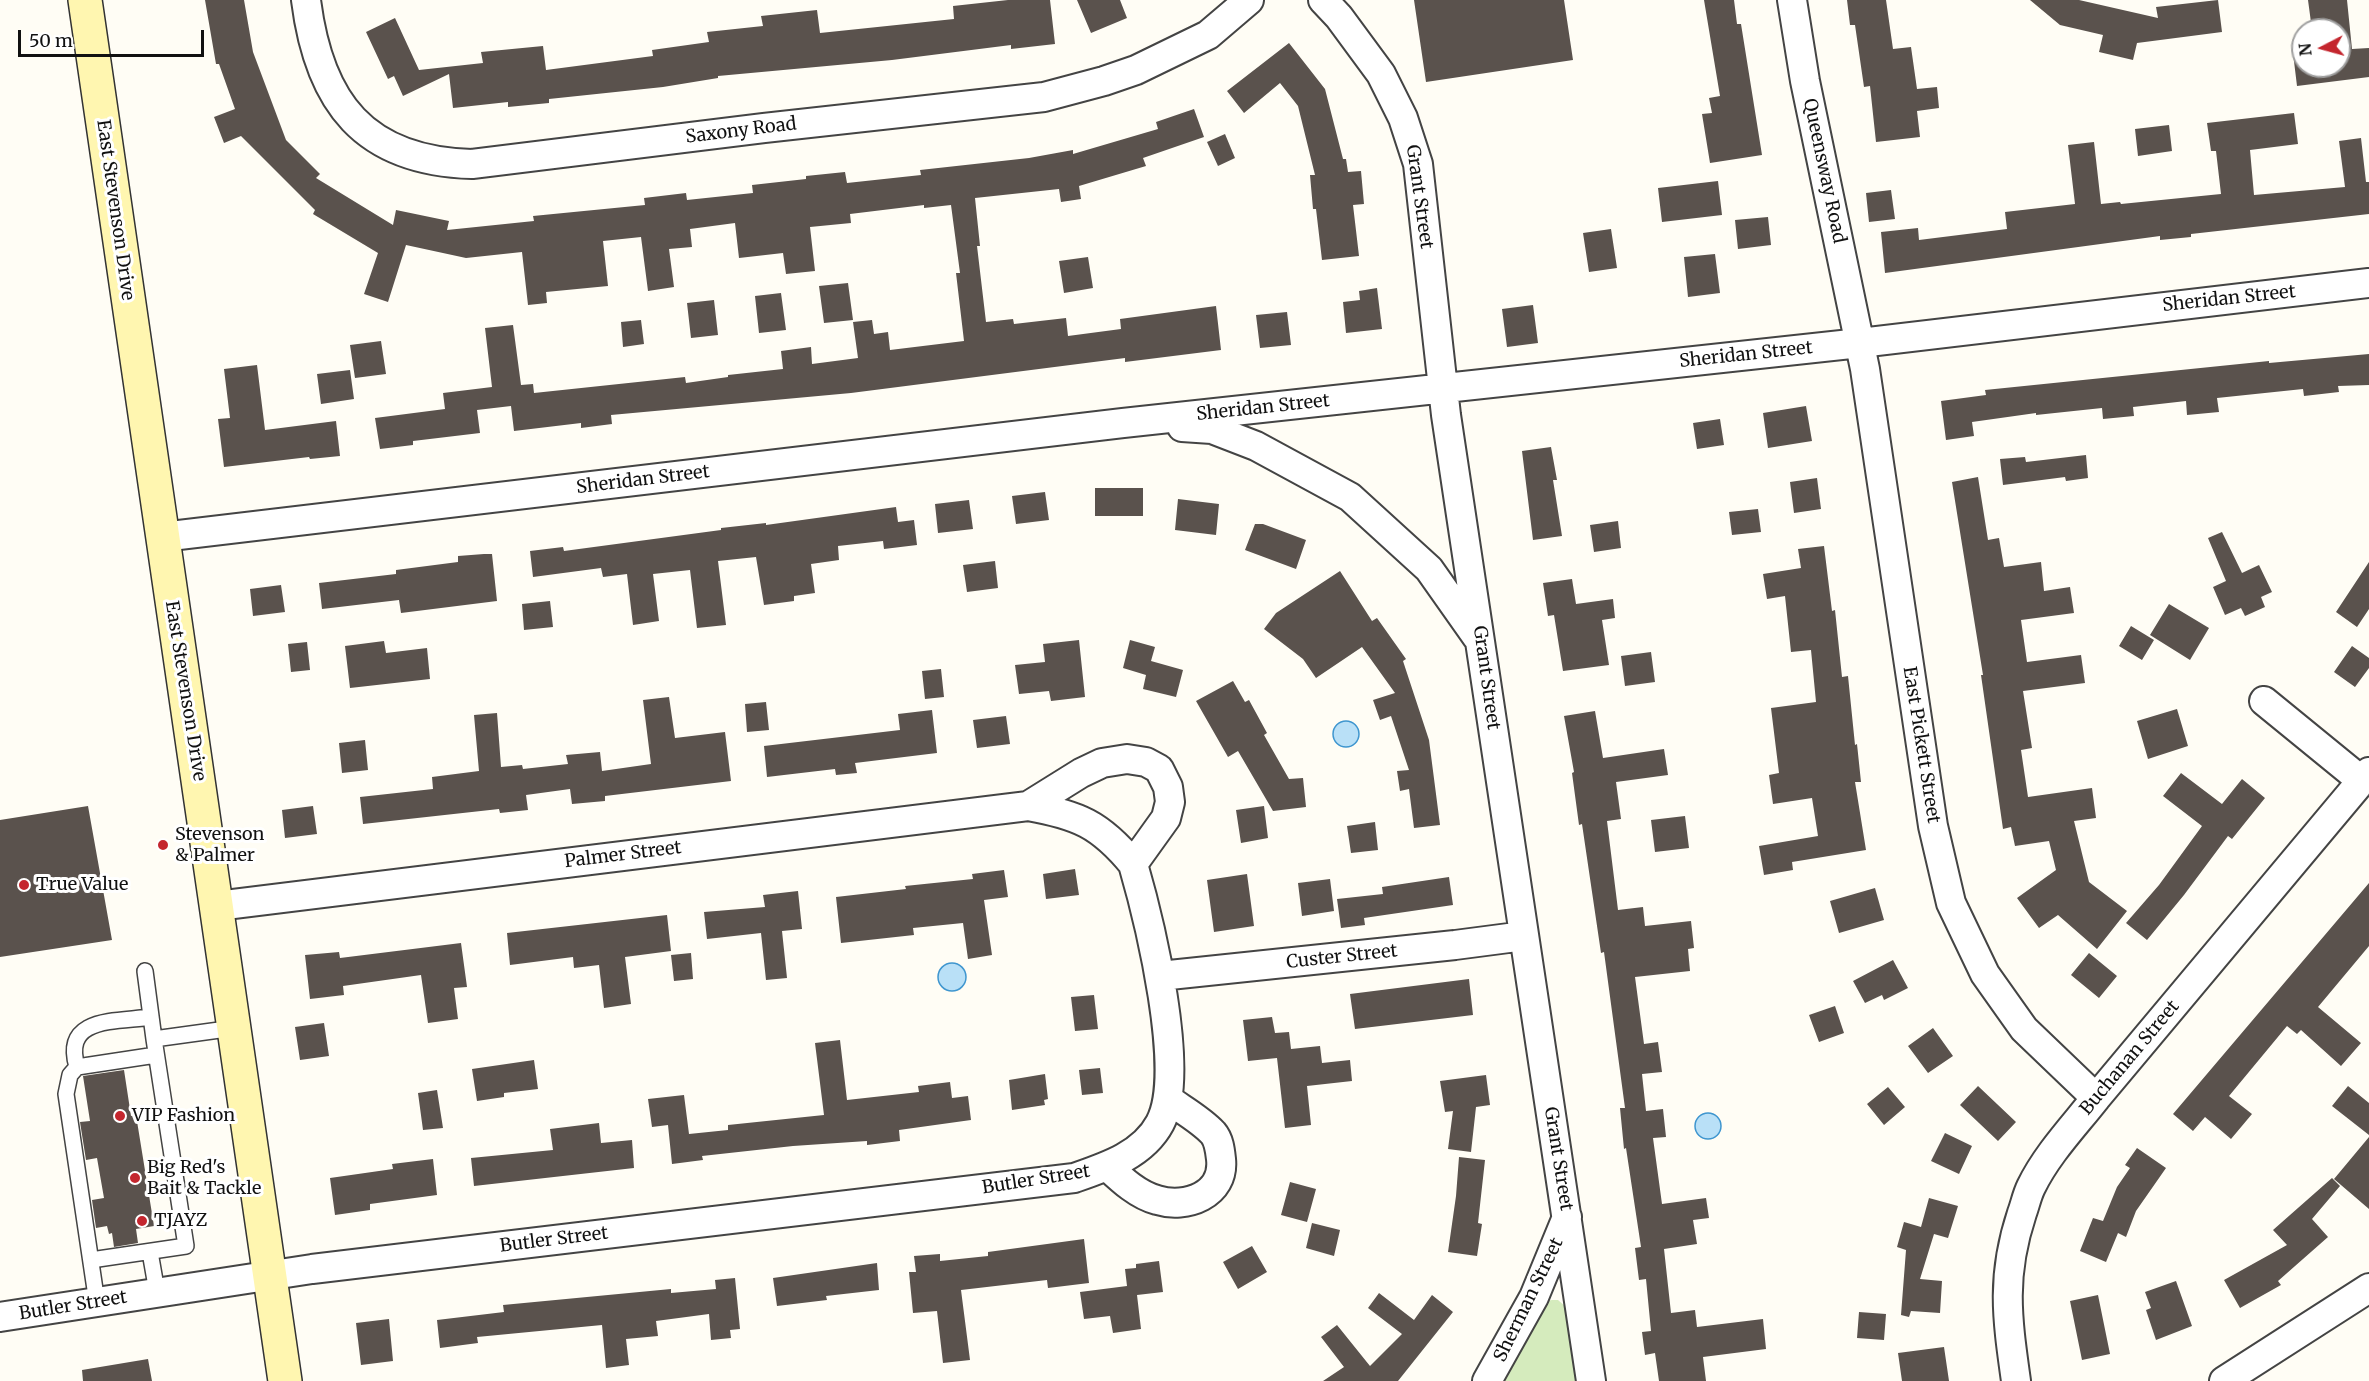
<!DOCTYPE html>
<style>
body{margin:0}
#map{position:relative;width:2369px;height:1381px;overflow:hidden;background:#fffdf5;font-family:Merriweather,serif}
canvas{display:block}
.north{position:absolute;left:2291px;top:18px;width:60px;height:60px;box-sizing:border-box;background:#fff;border:2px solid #a0a0a0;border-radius:50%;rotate:264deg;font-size:16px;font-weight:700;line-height:24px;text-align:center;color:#111}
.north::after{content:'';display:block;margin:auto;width:21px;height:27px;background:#c4262e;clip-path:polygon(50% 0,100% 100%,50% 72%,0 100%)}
.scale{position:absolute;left:18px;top:30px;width:186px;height:27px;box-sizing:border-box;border:3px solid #111;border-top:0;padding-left:8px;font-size:18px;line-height:21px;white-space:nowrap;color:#111;-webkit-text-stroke:4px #fff;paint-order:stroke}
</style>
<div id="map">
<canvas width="2369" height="1381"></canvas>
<div class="north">N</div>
<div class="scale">50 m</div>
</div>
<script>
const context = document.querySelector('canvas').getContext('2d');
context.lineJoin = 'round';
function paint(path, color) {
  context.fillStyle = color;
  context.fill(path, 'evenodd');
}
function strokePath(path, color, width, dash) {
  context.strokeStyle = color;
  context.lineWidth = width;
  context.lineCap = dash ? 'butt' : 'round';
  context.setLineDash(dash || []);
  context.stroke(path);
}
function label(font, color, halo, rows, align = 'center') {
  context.font = font + ' Merriweather,serif';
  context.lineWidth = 6;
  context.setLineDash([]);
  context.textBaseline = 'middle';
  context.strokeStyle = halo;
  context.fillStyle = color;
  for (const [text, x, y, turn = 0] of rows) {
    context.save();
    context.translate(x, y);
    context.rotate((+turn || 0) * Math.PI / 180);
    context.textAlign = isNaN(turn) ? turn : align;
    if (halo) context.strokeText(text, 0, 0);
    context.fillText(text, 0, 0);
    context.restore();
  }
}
paint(new Path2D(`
 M1552,1300H1558L1566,1307L1578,1381H1497L1546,1301Z`), '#d5ebbd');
const water = new Path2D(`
 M1333 734a13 13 0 1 1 26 0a13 13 0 1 1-26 0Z
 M938 977a14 14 0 1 1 28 0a14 14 0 1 1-28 0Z
 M1695 1126a13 13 0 1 1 26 0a13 13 0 1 1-26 0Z`);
paint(water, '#b9e0f7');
strokePath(water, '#3f96cf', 1.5);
paint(new Path2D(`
 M205,0H244L253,52L286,140L320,174L316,178L393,225L396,210L449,221L447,230L534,221L533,216L645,205L644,198L686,193L687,200L753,193L752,185L806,179V176L845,172L847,183L921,175L920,170L1029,158L1073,150V154L1158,129L1156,122L1194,109L1204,137L1143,158L1146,166L1079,186L1081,199L1061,202L1059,189L975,198L980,246H977L986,322L1013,319L1014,324L1066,318L1068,336L1121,329L1120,319L1216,306L1221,350L1125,362V358L851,393L611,415L612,424L581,428V423L514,431L511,406L477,410L480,433L413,441V445L380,449L375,418L445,409L443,393L492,387L485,328L513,325L521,385L533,384L534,393L685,377L686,383L728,377V375L783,369L781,351L811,347L812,364L858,358L853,322L872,320L874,334L888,332L890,350L964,341L956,273H960L951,205L924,208V205L850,214L851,223L810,227L815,271L786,274L783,253L739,258L735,223L690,229L692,247L669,249L674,287L648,291L641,237L603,241L608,286L546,292L547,303L528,305L522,252L466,258L406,245L388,302L364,294L378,253L313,214L315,210L241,136L224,143L214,117L235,109L219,64H216Z
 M1008,0H1050L1055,44L1011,49V45L892,60L718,76V78L663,87L549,99V103L508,107V102L453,108L449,74L403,96L394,76L388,79L366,32L395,18L419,70L483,63L481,52L543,46L546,70L653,56L652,50L709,42L707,32L763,26L761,16L817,10L820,33L954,19L953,6Z
 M1077,0H1120L1127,18L1091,33Z
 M1414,0H1564L1573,60L1426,82Z
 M1704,0H1734L1737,24H1741L1762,155L1710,163L1702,114L1712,113L1709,98L1720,96Z
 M1847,0H1886L1893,49L1911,47L1917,89L1937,87L1939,108L1917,111L1920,137L1876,142L1870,86L1864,87L1855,25H1850Z
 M2030,0H2079L2158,18L2156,7L2218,0L2222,32L2137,43L2133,60L2099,52L2103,35L2060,25Z
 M2308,0H2347L2352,49L2369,48V77L2297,86L2293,53L2303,52V66H2339V30H2312Z
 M1289,43L1325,89L1343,159H1346L1348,172L1361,171L1364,204L1353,205L1359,256L1322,260L1316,209H1313L1310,175H1315L1298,106L1280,83L1244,113L1227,91Z
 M2294,113L2298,144L2250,150L2254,195L2345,187L2339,141L2361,138L2366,182H2369V214L2191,234V237L2160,240V236L1885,273L1881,232L1918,228L1919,240L2007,229L2005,212L2075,204L2068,145L2094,142L2101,204L2120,202L2121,204L2221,194L2216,151H2211L2207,123Z
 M2169,125L2172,151L2138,156L2135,129Z
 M1225,134L1235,158L1218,166L1207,142Z
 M1718,181L1722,215L1662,222L1658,188Z
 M1891,190L1895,219L1869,222L1866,193Z
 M1768,217L1771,245L1738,249L1735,220Z
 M1611,229L1617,268L1589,272L1583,233Z
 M1715,254L1720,293L1688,297L1684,257Z
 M1088,257L1093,288L1064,293L1059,261Z
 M848,283L853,320L824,323L819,286Z
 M1377,288L1382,329L1346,333L1343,302L1360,300L1359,291Z
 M781,293L786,330L759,333L755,296Z
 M714,300L718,335L691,338L687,303Z
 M1533,305L1538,343L1507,347L1502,309Z
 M1287,312L1291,345L1260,348L1256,315Z
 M641,320L644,344L623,347L621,322Z
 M381,341L386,374L355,378L350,345Z
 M2369,354V385L2338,386L2339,392L2304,396L2303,389L2217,398L2219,412L2187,415L2186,401L2133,407L2134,416L2103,419L2102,408L2036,415V413L1972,422L1974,436L1946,440L1941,401L1986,395L1985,390L2269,361V363Z
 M257,365L265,430L336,421L340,456L310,459L309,457L224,467L218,419L230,418L224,369Z
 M350,370L354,399L321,404L317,374Z
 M1806,406L1812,441L1768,448L1763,413Z
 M1720,419L1724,445L1697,449L1693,423Z
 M1551,447L1557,480H1553L1562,536L1533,540L1522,451Z
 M2086,455L2088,478L2066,481L2065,477L2003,485L2000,459L2025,457L2026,462Z
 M1978,477L1988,540L1999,538L2004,567L2041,562L2044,591L2070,587L2074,613L2021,620L2027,662L2081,655L2085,683L2023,691L2032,748L2021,750L2028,797L2092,788L2096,818L2074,821L2089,882L2127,911L2097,949L2058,915L2039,928L2017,898L2056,870L2049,841L2015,846L2011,827L2003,829L1981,675H1983L1952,482Z
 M1817,478L1821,509L1794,513L1790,482Z
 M1095,488H1143V516H1095Z
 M1045,492L1049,520L1016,524L1012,496Z
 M1178,499L1219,504L1216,535L1175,530Z
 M969,500L973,529L938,533L935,504Z
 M896,507L898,522L914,520L917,545L884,549L883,541L838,546L839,560L811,564L815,593L794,596V601L764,605L756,557L718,561L726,625L697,628L690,570L653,574L659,621L633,625L627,574L603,577L601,568L533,577L530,551L563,547L564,551L721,530V528L766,523V525Z
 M1758,509L1761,532L1732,535L1729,512Z
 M1618,521L1621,548L1594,552L1590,525Z
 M1255,524H1263L1306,540L1296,569L1245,550Z
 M2222,532L2242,573L2259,565L2272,592L2261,597L2265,607L2245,616L2241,608L2225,615L2213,587L2226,581L2208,538Z
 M1824,546L1832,611L1835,610L1842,677L1848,676L1855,745L1857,744L1861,782H1855L1866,850L1792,862L1793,870L1764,875L1759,846L1818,836L1812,798L1773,804L1769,775L1779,773L1771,708L1816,702L1811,650L1791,652L1785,596L1767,599L1763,574L1801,568L1798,549Z
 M484,554H492L497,601L401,613L399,600L322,609L319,583L396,574V570L458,562V556Z
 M995,561L998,588L967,592L963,565Z
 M2369,562V609L2357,627L2336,612Z
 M1340,571L1372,621L1377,618L1406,659L1403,661L1429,740L1440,825L1414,828L1409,789L1400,791L1397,771L1409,770L1391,716L1380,720L1373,700L1395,693L1362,647L1316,678L1303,659L1264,629L1276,613Z
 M1572,579L1576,604L1613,599L1615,618L1602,620L1609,665L1563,671L1554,615L1548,616L1543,583Z
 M281,585L285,612L253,616L250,589Z
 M550,601L553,627L524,630L522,604Z
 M2169,604L2209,628L2190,660L2150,635Z
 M2131,626L2154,640L2142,660L2119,646Z
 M1079,640L1085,697L1051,701L1049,691L1019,694L1015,665L1045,662L1043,644Z
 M1130,640L1155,647L1151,661L1183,670L1176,697L1143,689L1146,675L1123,668Z
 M384,641L386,653L427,648L430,679L350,688L345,646Z
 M307,642L310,670L291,672L288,644Z
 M2352,646L2369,658V668L2355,687L2334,672Z
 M1651,652L1655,682L1625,686L1621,656Z
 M941,669L944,697L925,699L922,671Z
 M1233,681L1245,702L1249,700L1267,733L1264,735L1289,779L1303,778L1306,807L1273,811L1238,751L1228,757L1196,701Z
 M669,697L675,738L725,732L731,781L605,796V801L572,804L570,789L526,795L528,810L500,813L499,809L363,824L360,797L433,789L432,777L479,771L474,715L497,713L501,767L522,765L523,769L568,764L566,755L600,752L602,771L651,764L643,700Z
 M766,702L769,730L747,732L745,704Z
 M2177,709L2188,746L2148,759L2137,721Z
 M932,710L937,753L855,763L857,773L836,775L835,769L767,777L764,746L900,730L898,714Z
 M1595,711L1603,758L1664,749L1668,775L1616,782L1621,819L1607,821L1618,910L1643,907L1645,926L1691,921L1694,948L1688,949L1690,971L1635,977L1644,1044L1658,1042L1662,1072L1642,1074L1646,1111L1663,1109L1666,1137L1653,1138L1662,1204L1706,1198L1709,1218L1693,1220L1697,1244L1664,1249L1671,1313L1695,1310L1697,1327L1763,1319L1766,1349L1703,1357L1706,1381H1659L1655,1353L1645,1355L1642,1332L1651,1331L1646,1279L1639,1280L1635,1248L1641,1247L1626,1148L1624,1149L1620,1108H1625L1604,952L1601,953L1582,824L1579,825L1572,773L1574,772L1564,716Z
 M1006,716L1010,744L977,748L973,720Z
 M365,740L368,770L342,773L339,743Z
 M2181,773L2222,804L2242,779L2265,798L2232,839L2228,836L2184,895L2147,940L2126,923L2159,885L2202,826L2163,796Z
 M88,806L112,940L0,957V820Z
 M313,806L317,834L285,838L282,810Z
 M1264,806L1268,838L1241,843L1236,810Z
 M1685,816L1689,848L1655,852L1651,820Z
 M1375,822L1378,850L1351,853L1347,826Z
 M1075,869L1079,895L1046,899L1043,874Z
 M1004,870L1008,897L984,900L992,955L968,959L963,923L913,928L914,935L841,943L836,897L906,889L905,886L973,879L972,874Z
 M1247,874L1254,926L1214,932L1207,880Z
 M1449,877L1453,905L1364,918L1365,925L1341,928L1337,899L1383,894L1382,887Z
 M1330,879L1334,911L1302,916L1298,883Z
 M2369,883V946L2318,1007L2361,1043L2341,1066L2301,1030L2297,1034L2287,1026L2229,1096L2252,1114L2231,1139L2205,1117L2193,1131L2173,1114Z
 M1875,888L1884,920L1839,933L1830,901Z
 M798,891L802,929L782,931L787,978L766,980L761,933L707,939L704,912L765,907L763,895Z
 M667,915L671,951L625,957L631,1004L604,1008L599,965L574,968L573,957L510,965L507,933Z
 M461,943L467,987L454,988L458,1019L428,1023L421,975L343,986L344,995L310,999L305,955L339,952L340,958Z
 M691,953L693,979L674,981L671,955Z
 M2089,953L2117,976L2099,998L2071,975Z
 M1893,960L1908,988L1884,1000L1882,995L1865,1003L1853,981Z
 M1469,979L1473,1015L1355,1029L1350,994Z
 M1094,995L1098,1029L1075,1031L1071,997Z
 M1835,1006L1844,1033L1819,1042L1809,1015Z
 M1272,1017L1275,1033L1289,1032L1291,1049L1320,1046L1322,1063L1350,1060L1352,1081L1307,1086L1311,1125L1285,1128L1277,1058L1248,1061L1243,1020Z
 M324,1023L329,1056L300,1060L295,1027Z
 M1933,1028L1953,1056L1928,1073L1908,1046Z
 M840,1040L847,1100L919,1092L918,1086L950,1082L952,1098L968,1096L971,1120L899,1130L900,1141L867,1145V1141L793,1146L702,1156L703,1160L672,1164L668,1125L652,1127L648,1099L684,1095L689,1134L728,1130V1125L824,1115L815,1043Z
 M534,1060L538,1089L504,1093V1097L477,1101L472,1069Z
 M1100,1068L1103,1093L1082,1095L1079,1070Z
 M124,1070L131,1116L136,1115L154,1226L136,1229L138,1243L114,1247L112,1233L109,1234L107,1226L96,1228L92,1200L104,1198L97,1158L86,1160L80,1122L90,1121L83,1076Z
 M1045,1074L1048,1099L1044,1100L1045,1105L1012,1110L1009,1080Z
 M1486,1075L1490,1105L1476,1107L1471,1152L1448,1149L1453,1111L1445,1112L1440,1081Z
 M1978,1086L2016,1122L1998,1141L1960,1105Z
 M2348,1086L2369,1103V1135L2332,1106Z
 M1888,1087L1905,1107L1884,1125L1867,1104Z
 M437,1090L443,1128L423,1130L418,1093Z
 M599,1123L601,1143L632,1140L634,1168L474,1186L471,1158L553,1150L550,1129Z
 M1945,1133L1972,1146L1959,1174L1931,1161Z
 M2369,1137V1209L2334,1179Z
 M2137,1148L2166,1168L2136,1211L2126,1237L2118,1233L2106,1262L2080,1251L2093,1218L2103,1221L2117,1187L2130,1168L2125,1165Z
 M1459,1157L1485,1160L1478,1223L1482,1224L1477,1256L1448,1252L1456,1196Z
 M433,1159L437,1195L370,1204V1210L335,1215L330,1178L393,1169L392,1164Z
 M2332,1178L2340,1186L2312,1219L2328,1237L2278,1281L2281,1285L2240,1308L2224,1280L2287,1245L2273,1230Z
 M1290,1182L1316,1189L1307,1222L1281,1215Z
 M1929,1198L1958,1206L1948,1238L1934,1234L1920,1279L1942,1281L1940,1313L1911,1311L1909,1317L1901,1315L1906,1250L1897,1247L1904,1222L1921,1227Z
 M1312,1223L1340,1230L1334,1256L1306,1248Z
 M1084,1239L1089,1283L1048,1288L1047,1280L961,1290L970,1360L943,1363L937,1311L913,1313L909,1272H916L914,1256L940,1254V1261L988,1256V1252Z
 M1252,1246L1267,1272L1238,1289L1223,1262Z
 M1159,1261L1163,1292L1137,1295L1141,1329L1113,1333L1110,1316L1084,1319L1080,1292L1127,1286L1125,1269L1136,1268V1264Z
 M877,1263L879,1290L826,1296L827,1300L777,1306L773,1278Z
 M735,1278L740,1329L730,1330L731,1338L711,1340L709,1314L656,1321L658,1336L626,1339L629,1365L606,1368L602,1325L477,1337L478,1343L440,1348L437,1320L504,1312L503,1305L671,1289V1293L716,1289L715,1280Z
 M2176,1281L2192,1326L2156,1340L2146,1310L2151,1308L2145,1292Z
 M1379,1293L1414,1320L1432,1295L1453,1312L1398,1381H1323L1344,1367L1321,1337L1337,1325L1370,1366L1402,1334L1368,1308Z
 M2098,1295L2110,1354L2082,1360L2070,1301Z
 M1859,1312L1886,1314L1884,1340L1857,1338Z
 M389,1319L393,1361L361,1365L356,1323Z
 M1944,1347L1949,1381H1902L1898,1353Z
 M148,1359L152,1381H83L82,1370Z`), '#5a524d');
const lane = new Path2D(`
 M145,971L154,1039L234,1028
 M77,1067C62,1016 117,1022 151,1017
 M150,1252L157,1292
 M91,1260L186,1246L154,1039
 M97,1303L66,1094L70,1075L77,1067L156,1055`);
const street = new Path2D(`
 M306,0C319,103 364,161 472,164L764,128L1044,97L1104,81L1136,70L1208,35L1249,0
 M1323,0L1339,17L1381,74L1403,118L1418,164L1446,415L1591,1381
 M1792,0L1805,81L1865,369L1933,826L1951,903L1985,974L2024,1029L2096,1098
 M1182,427L1212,429L1256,446L1350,497L1429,569L1477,637
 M162,537L1123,423L1860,343L2369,283
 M2264,701L2362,781
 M217,906L1028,806C1078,815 1100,824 1133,864
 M1160,976L1455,945L1524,936
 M1108,1167C1122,1180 1138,1195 1157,1200C1186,1209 1225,1195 1221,1159C1220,1150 1219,1140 1213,1133C1201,1120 1183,1110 1169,1100
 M0,1317L312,1269L1074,1178C1106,1167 1143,1155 1160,1123C1187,1073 1149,919 1133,864L1166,818L1170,802L1168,787L1159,769L1146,762L1127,759L1102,763L1081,773L1028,806
 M1487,1381L1534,1297L1567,1217
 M2016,1381C2007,1317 2001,1276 2022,1213C2025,1205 2027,1195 2031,1187C2047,1154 2074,1126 2096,1098L2369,772
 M2224,1381L2369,1288`);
const secondary = new Path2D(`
 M85,0L285,1381`);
strokePath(lane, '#444', 18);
strokePath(street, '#444', 32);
strokePath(secondary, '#333', 36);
strokePath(lane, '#fff', 15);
strokePath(street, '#fff', 28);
strokePath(secondary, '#fff6b0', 33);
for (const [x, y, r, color] of [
 [163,845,6,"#c4262e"],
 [24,885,6,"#c4262e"],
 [120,1116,6,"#c4262e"],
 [135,1178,6,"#c4262e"],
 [142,1221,6,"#c4262e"]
]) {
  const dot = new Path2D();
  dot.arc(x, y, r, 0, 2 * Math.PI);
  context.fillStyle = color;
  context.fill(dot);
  strokePath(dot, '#fff', 2);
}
label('18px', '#111', '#fff', [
 ["Saxony Road",741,131,-7],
 ["Queensway Road",1824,171,78],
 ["Grant Street",1419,197,82],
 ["East Stevenson Drive",115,210,82],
 ["Sheridan Street",2229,299,-6],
 ["Sheridan Street",1746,355,-6],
 ["Sheridan Street",1263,408,-6],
 ["Sheridan Street",643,480,-7],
 ["Grant Street",1486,678,82],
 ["East Stevenson Drive",185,691,81],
 ["East Pickett Street",1921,745,81],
 ["Palmer Street",623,855,-7],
 ["Custer Street",1342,957,-6],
 ["Buchanan Street",2130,1058,-50],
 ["Grant Street",1558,1159,81],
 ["Butler Street",1036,1180,-9],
 ["Butler Street",554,1240,-7],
 ["Sherman Street",1529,1300,-64],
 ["Butler Street",73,1306,-9]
]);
label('18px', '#111', '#fff', [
 ["Stevenson",175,835],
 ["& Palmer",175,856],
 ["True Value",36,885],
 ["VIP Fashion",132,1116],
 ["Big Red's",147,1168],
 ["Bait & Tackle",147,1189],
 ["TJAYZ",154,1221]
], 'left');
</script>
